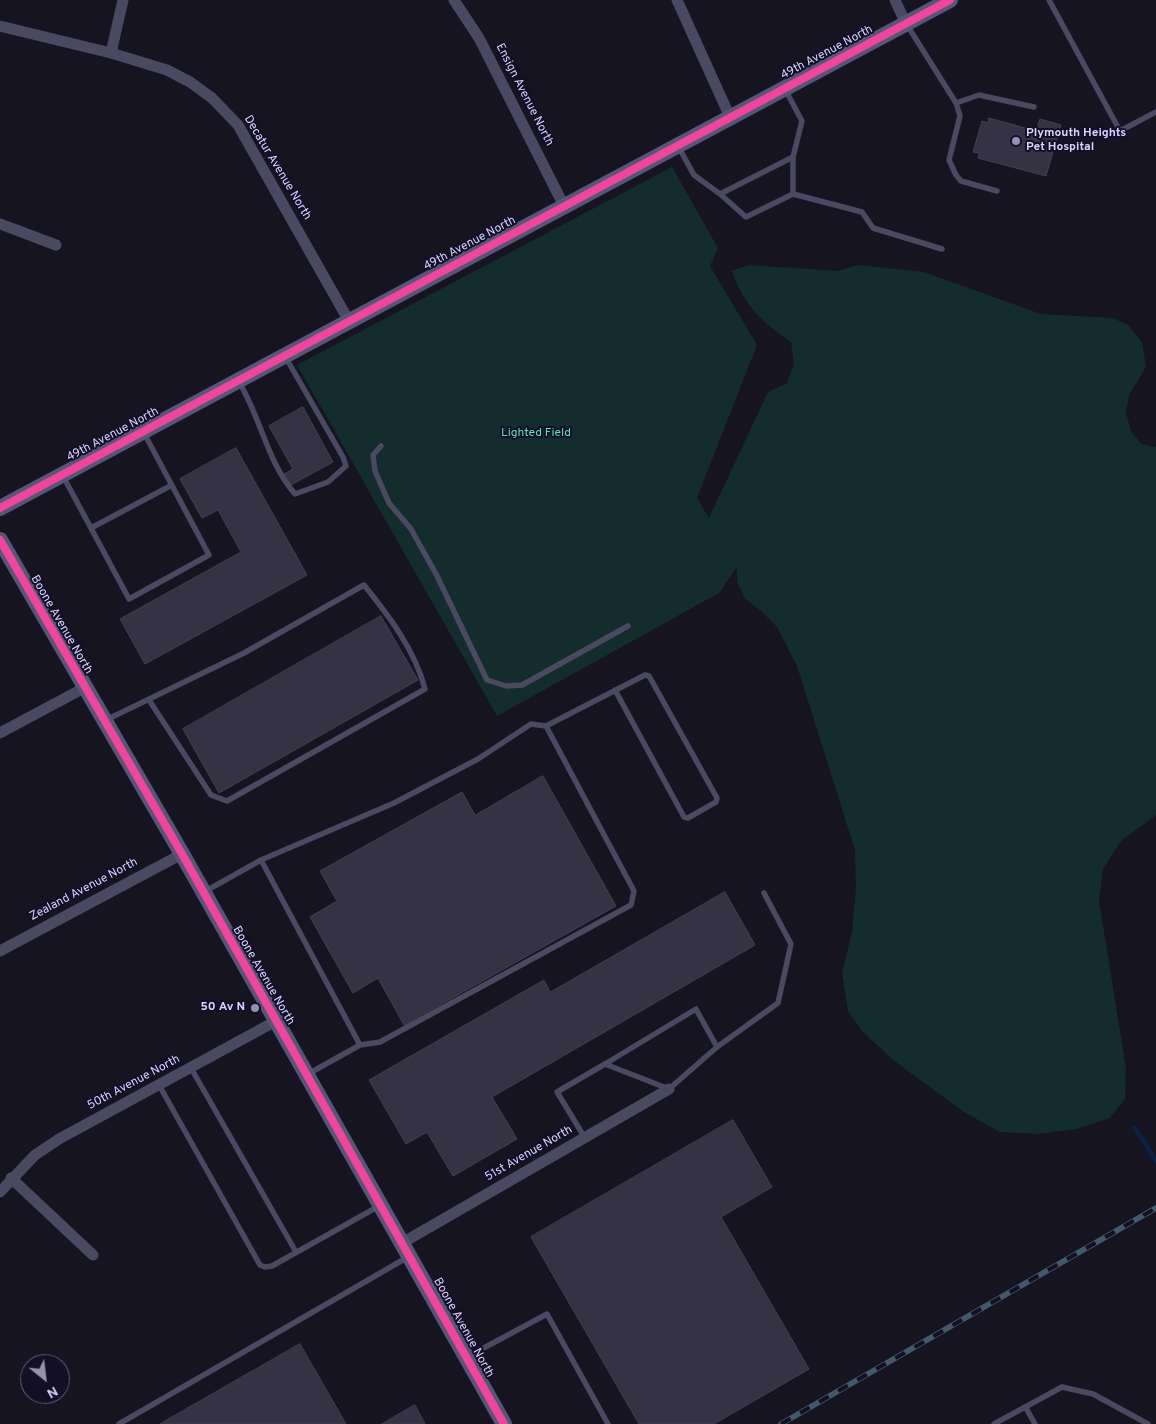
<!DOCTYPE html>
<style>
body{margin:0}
#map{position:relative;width:1156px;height:1424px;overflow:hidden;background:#161421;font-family:Overpass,sans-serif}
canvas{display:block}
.north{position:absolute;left:20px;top:1354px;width:50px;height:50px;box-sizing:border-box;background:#130f26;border:1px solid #625e7d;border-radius:50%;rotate:151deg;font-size:14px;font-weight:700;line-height:20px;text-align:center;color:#d9d4ff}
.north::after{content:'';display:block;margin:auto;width:18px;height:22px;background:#9591b1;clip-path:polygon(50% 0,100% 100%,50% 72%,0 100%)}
</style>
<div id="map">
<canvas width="1156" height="1424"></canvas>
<div class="north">N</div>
</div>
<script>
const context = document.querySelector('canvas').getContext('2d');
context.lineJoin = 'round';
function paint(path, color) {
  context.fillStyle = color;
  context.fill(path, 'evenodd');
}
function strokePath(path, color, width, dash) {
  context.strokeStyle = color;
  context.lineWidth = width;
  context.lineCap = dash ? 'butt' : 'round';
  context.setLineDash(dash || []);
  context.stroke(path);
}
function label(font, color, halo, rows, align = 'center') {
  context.font = font + ' Overpass,sans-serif';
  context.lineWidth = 4;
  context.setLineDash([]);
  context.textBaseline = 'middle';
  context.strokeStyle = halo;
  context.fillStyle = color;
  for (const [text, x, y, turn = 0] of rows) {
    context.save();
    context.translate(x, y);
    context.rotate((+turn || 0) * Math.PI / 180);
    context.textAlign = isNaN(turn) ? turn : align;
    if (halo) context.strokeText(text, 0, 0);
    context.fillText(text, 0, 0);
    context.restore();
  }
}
paint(new Path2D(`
 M672,167L718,248L710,266L757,345L697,498L709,518L768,392L787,383L794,364L791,342C762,322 744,306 732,271L748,265L838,271L858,265L924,272L1041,314L1113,318L1128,325L1142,342L1146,367L1129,395L1126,413L1131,431L1141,444L1156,447V815L1121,841L1103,869L1099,901L1126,1068L1125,1099L1110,1118L1076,1129L1038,1134L1000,1132L964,1112L893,1060L862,1031L848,1011L842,973L852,932L856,888L855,850L797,666L777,627L760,610L745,599L737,582V567L719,593L497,716L297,365Z`), '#132c2d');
strokePath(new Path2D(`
 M1135,1128L1156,1161`), '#0d2144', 4.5);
const building = new Path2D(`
 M989,118L1036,131L1040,119L1061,125L1046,176L978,158L979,153L973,152L982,121L988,123Z
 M303,407L333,462L291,485L284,474L293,469L269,426Z
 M236,448L307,575L145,664L120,619L241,552L218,510L202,518L180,479Z
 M381,616L418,680L219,793L183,729Z
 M543,776L616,906L404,1025L378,978L353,993L310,917L337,901L320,871L462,792L475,815Z
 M725,892L755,945L492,1097L517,1139L453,1176L427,1132L406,1144L369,1080L544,980L550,992Z
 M733,1120L772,1187L721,1217L809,1369L714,1424H639L531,1237Z
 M300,1344L346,1424H160Z
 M415,1405L425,1424H382Z`);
paint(building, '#343243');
strokePath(building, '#433f54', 1);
strokePath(new Path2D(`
 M1049,0L1120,131L1156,112
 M907,25L956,103L960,116L949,160L956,175L961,181L997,191
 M956,103L979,95L1034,107
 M678,146L694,175L720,194L793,157L802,121L786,91
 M793,157V194
 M720,194L746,217L793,194L862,212L873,228L942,249
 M239,382C261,418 267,462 295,494L328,482L346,466L343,457L286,358
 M381,446L373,455L375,471L389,503L411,529L436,574L487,680L506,686L522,685L628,626
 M63,476L129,599L209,555L144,433
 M91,528L172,485
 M106,720L244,653L364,585C389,616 415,650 425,689L227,801L211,795L149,700
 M546,726L645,675L649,676L717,798L716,802L688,818L684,817L615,690
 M261,860L394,803L478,759L531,724L546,726L634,891L631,905L380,1042L360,1045
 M204,892L261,860L360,1045L308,1074
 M696,1009L717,1047L669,1089L605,1064Z
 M717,1047L778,1003L791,944L764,893
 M191,1068L296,1252
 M159,1085L260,1265L265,1267L272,1266L379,1206
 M585,1138L557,1092L605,1064
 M467,1357L547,1314L608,1424
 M1026,1408L1035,1424
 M119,1424L408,1257
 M994,1424L1062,1387L1093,1394L1148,1424`), '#4a4962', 5.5);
strokePath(new Path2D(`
 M454,0L479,38L564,206
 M677,0L730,117
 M895,0L906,24
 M0,26L111,53L167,70L190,82L212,98L238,125L349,321
 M111,53L123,0
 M0,224L56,245
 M0,733L84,688
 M0,951L182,854
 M11,1178L93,1255
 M0,1192L35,1155L59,1139L276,1021
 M402,1243L669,1089`), '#4a4962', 11);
strokePath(new Path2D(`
 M0,508L950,0
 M0,540L182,854L504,1424`), '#575674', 16);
const rail = new Path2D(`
 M781,1424L1156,1208`);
strokePath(rail, '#43596b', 5.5);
strokePath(rail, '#130f26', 4, [11]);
strokePath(new Path2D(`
 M0,508L950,0
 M0,540L182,854L504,1424`), '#ed469a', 8);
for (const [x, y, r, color] of [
 [1016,141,5,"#9591b1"],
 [255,1008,5,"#9591b1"]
]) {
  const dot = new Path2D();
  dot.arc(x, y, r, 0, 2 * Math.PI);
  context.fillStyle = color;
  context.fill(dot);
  strokePath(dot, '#130f26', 2);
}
label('12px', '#d9d4ff', '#130f26', [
 ["49th Avenue North",827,53,-28],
 ["Ensign Avenue North",524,95,63],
 ["Decatur Avenue North",277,168,59],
 ["49th Avenue North",470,244,-28],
 ["49th Avenue North",113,435,-28],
 ["Boone Avenue North",61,625,60],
 ["Zealand Avenue North",84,890,-28],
 ["Boone Avenue North",263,976,60],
 ["50th Avenue North",134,1083,-28],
 ["51st Avenue North",529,1154,-30],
 ["Boone Avenue North",463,1328,61]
]);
label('bold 12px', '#d9d4ff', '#130f26', [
 ["Plymouth Heights",1026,134],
 ["Pet Hospital",1026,148],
 ["50 Av N",245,1008,"right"]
], 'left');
label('12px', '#5fe0c0', '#130f26', [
 ["Lighted Field",536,434]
]);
</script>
